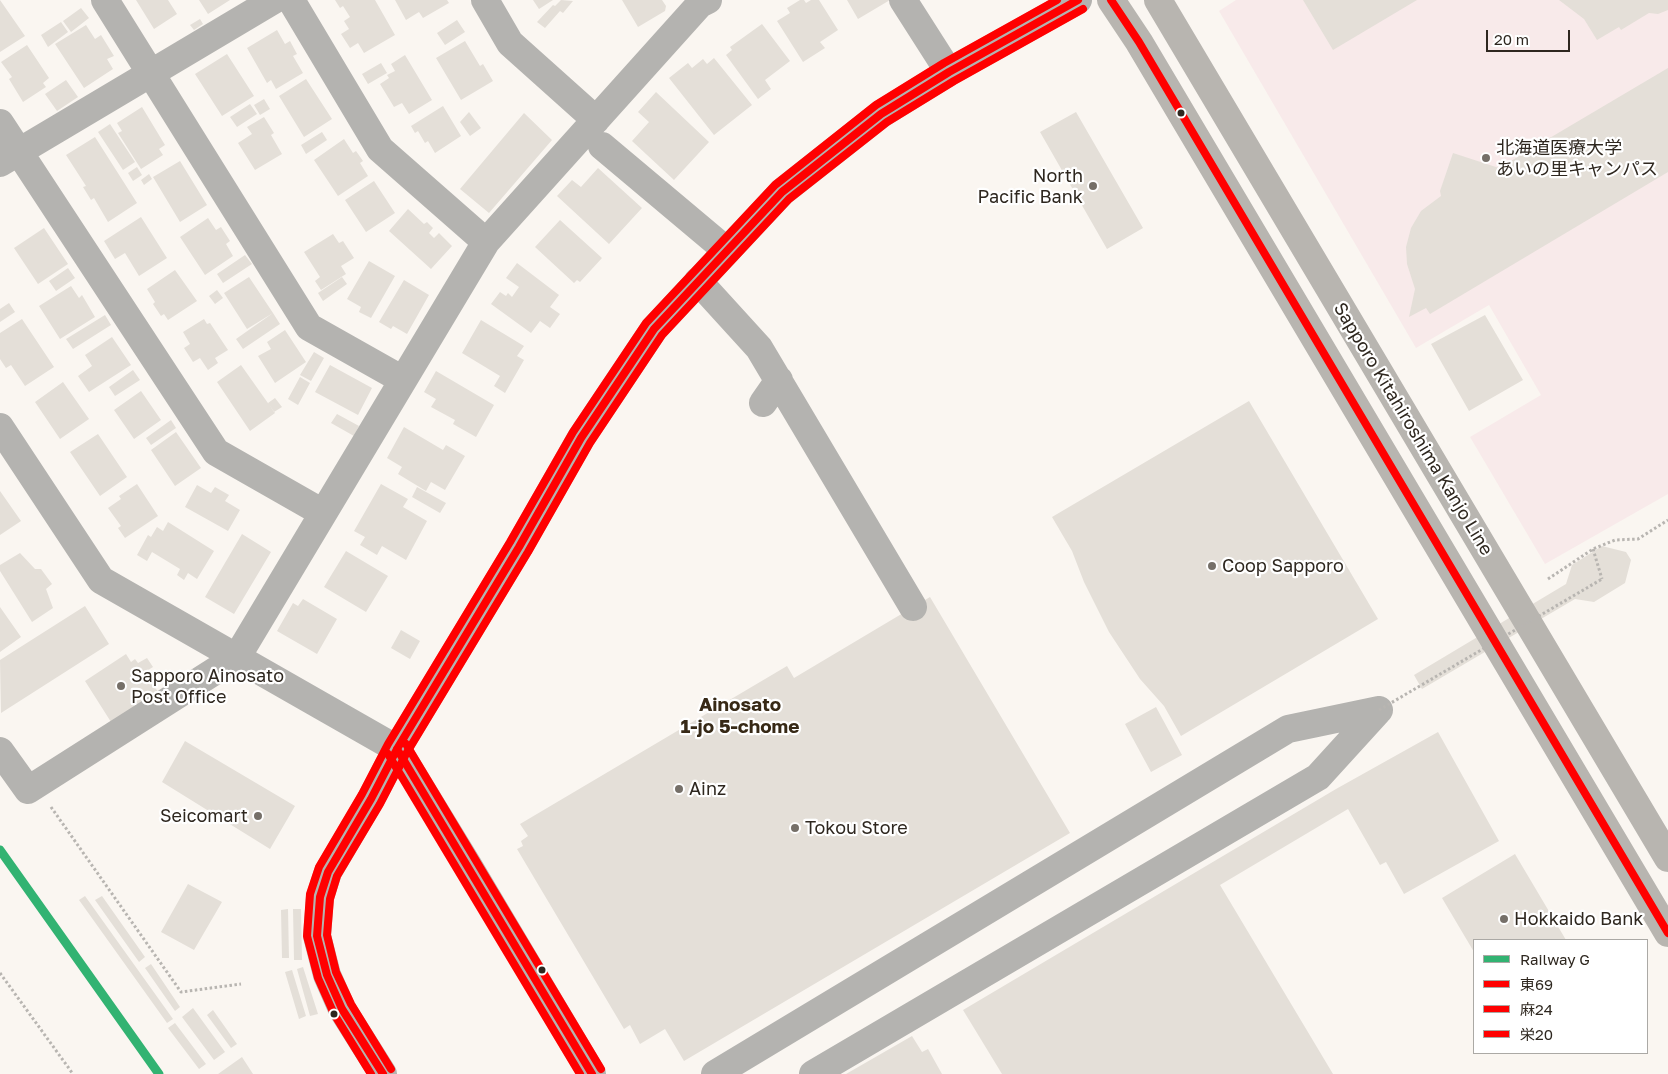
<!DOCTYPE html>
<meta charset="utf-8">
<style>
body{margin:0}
#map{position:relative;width:1668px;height:1074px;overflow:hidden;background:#faf6f1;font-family:"Golos Text","Noto Sans JP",sans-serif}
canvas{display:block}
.legend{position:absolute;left:1473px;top:939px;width:175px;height:115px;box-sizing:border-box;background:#fff;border:1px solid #aba9a5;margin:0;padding:6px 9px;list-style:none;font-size:15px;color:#2e271f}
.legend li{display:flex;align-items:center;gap:10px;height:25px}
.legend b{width:25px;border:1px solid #aba9a5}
.scale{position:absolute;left:1486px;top:30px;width:84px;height:22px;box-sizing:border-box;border:2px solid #2e271f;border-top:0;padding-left:6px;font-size:15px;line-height:18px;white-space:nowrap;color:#2e271f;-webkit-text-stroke:4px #fff;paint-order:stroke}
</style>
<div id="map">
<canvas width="1668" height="1074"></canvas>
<ul class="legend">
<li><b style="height:6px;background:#32b372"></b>Railway G</li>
<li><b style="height:6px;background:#f00"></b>東69</li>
<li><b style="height:6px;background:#f00"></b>麻24</li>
<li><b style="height:6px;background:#f00"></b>栄20</li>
</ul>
<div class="scale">20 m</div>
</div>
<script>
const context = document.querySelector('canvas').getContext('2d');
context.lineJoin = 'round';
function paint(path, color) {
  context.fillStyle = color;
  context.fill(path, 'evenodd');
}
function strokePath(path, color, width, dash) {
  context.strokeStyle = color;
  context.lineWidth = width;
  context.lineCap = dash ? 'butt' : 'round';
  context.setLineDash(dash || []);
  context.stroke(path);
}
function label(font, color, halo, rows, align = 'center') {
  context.font = font + ' "Golos Text","Noto Sans JP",sans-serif';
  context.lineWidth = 4.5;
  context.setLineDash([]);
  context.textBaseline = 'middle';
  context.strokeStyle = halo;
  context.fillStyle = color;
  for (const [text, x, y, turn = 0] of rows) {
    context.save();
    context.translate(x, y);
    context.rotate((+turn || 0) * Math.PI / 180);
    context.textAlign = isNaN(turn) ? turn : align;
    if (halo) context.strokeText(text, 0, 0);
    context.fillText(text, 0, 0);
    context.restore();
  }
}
paint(new Path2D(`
 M1236,0H1668V494L1545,564L1470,437L1541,395L1489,305L1416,348L1219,11Z`), '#f8eaea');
paint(new Path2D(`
 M0,0L25,36L0,52Z
 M136,0H168L177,14L154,29Z
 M199,0H230L208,14Z
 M335,0H375L395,35L364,53L358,43L350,48L341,34L349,29L344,21L350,17L343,6L340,8Z
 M395,0H447L449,3L423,18L419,12L406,20Z
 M533,0H553L539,9Z
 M561,0L573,1L563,13L560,11L545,28L537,22L553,5L555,6Z
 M622,0H662L666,6L665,11L638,27Z
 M800,0H804L806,3L811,0H819L838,30L820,42L825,48L803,62L777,21L790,13L787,8Z
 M847,0H890L858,19Z
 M1303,0H1417L1333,50Z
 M1559,0H1668V10L1658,14L1649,13L1621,30L1619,27L1597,40L1584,19Z
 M81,8L89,18L71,32L63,21Z
 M200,19L203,24L194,30L190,25Z
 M457,20L465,32L445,45L437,33Z
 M61,22L68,32L48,47L41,35Z
 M762,24L790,61L765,80L771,89L758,99L726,55L732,50L730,47Z
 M86,25L95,39L101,35L114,56L107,59L113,69L84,88L55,44Z
 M277,30L285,44L290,41L297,54L293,56L303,73L276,89L271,80L267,83L247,48Z
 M465,41L480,66L483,64L493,81L461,100L436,58Z
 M27,45L49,78L43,83L46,87L23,102L9,79L12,77L1,62Z
 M227,54L254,96L222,116L195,74Z
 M405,55L432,100L409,114L402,103L394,107L380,84L389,78L387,75L395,71L391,64Z
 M714,58L752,105L714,135L669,78L688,63L692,68L703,59L707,64Z
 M381,63L387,73L368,84L362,74Z
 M1668,68V172L1430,314L1426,308L1409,317L1415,289L1407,264L1406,247L1411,228L1421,211L1441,196L1440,191L1453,153L1499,168Z
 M306,79L332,119L304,137L279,96Z
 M66,80L78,97L57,111L45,94Z
 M656,92L709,142L674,180L632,141L649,122L638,112Z
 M264,99L270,109L260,115L254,105Z
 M250,104L257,114L237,127L230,117Z
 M443,106L461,136L435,153L428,141L425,143L418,131L415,133L411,126Z
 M142,107L165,145L159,149L163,155L141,169L118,133L122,131L117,123Z
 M469,112L481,128L470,136L460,122Z
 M1076,112L1143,228L1107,249L1040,132Z
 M524,113L552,140L489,213L460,189Z
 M264,117L274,133L271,135L282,154L255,170L238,143L252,134L247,127Z
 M110,124L135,162L123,170L98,132Z
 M322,132L327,140L306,154L301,145Z
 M95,137L137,203L108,222L94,198L91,200L83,187L86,186L66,155Z
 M344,139L353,153L356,151L363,161L360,163L368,176L338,196L314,160Z
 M180,161L207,205L180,222L153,177Z
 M137,167L142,175L133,181L128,173Z
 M598,168L642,208L609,244L557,196L572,180L581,187Z
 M149,174L152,179L144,185L141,180Z
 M374,181L395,213L366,232L345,200Z
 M408,209L424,224L427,222L433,228L429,233L434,238L439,233L452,246L431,269L389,231Z
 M141,217L167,258L139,276L125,253L115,259L104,241Z
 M208,218L216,230L221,227L230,241L226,244L233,256L205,275L180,237Z
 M560,220L602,258L580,282L577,280L574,283L535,247Z
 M44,228L68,264L38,284L14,248Z
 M333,234L339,243L343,241L354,258L341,266L346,274L321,290L315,281L320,277L304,252Z
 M245,255L252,264L223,283L217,274Z
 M369,261L395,276L371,318L359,312L361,307L347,299Z
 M517,263L559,295L550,307L560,314L550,328L540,321L531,333L491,304L500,292L506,296L508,293L512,297L519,287L506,278Z
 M68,268L75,278L56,291L49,281Z
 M175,270L197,301L168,320L164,314L161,316L153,304L155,302L147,289Z
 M249,277L273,313L247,329L224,293Z
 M342,277L347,284L323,301L318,293Z
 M404,280L429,295L407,334L393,326L391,329L379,322Z
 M71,286L79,298L82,295L95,317L60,339L39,306Z
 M217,290L223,298L215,304L209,296Z
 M9,303L15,312L0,322V309Z
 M273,313L280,324L243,349L236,339Z
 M105,315L111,325L73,349L66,339Z
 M1485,315L1523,380L1469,411L1431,344Z
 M22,319L54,367L25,386L11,365L6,368L0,359V333Z
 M204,319L207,324L210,323L228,350L215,358L218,363L208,370L200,358L193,362L184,348L190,344L183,332Z
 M481,320L524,346L517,356L524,360L505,393L494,386L500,376L462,353Z
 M285,330L306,362L275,383L258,356L271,349L267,342Z
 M112,337L131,365L89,392L78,376L92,366L85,355Z
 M314,352L324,358L311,381L300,375Z
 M241,365L275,413L250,431L217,382Z
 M330,365L372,388L358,415L315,392Z
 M133,370L140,380L115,396L109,387Z
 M436,371L494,405L476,437L453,424L455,420L431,407L436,399L424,392Z
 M300,377L310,383L298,405L288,399Z
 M63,382L89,419L60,439L35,402Z
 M141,391L161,420L134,439L114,410Z
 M275,398L282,407L274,412L268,403Z
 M1249,401L1378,619L1181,736L1164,706L1140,679L1109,632L1084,582L1072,551L1052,517Z
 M337,414L359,426L354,436L331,423Z
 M171,420L176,428L151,445L146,438Z
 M404,427L443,450L446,445L465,456L445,490L431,482L426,491L398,474L402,467L387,458Z
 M176,432L201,468L175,486L151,450Z
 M98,434L127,477L100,496L70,452Z
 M137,484L158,516L125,538L118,528L121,526L108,508L121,499L119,496Z
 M381,484L408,499L403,507L427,521L406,560L382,546L377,555L360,545L365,537L354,531Z
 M197,485L211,493L215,487L229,495L225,501L240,510L228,531L185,507Z
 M417,487L446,503L440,513L412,497Z
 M0,491L21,521L0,535Z
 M168,522L214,551L197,579L188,573L184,580L177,575L180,569L152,552L147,561L137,555L148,535L151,537L157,527L163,531Z
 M242,534L271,552L234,614L205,597Z
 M1602,546L1626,552L1631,560L1625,583L1594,602L1575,599L1422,689L1414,675L1566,584L1572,565Z
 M346,551L388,576L366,612L324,587Z
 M20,553L35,569H41L52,584L46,589L53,608L32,622L0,571V565Z
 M930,597L1070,833L684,1061L665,1029L640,1044L630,1025L624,1029L517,849L523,846L521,841L528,836L520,824L787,666L794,678Z
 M303,599L337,619L317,654L277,631L293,603L298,606Z
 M85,606L109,644L1,713L0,660Z
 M0,607L21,637L0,652Z
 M401,630L420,641L410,659L391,648Z
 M126,654L131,662L135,659L138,663L147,658L153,667L145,672L158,692L111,722L85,681Z
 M1156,707L1182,755L1151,772L1125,724Z
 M1438,732L1499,841L1404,894L1386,862L1380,865L1348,809L1220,885L1333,1074H1002L963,1010L1336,789Z
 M185,741L295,806L270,849L162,782Z
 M1515,854L1566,940H1474V952L1442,898Z
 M188,884L222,902L194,950L161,932Z
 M85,896L173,1019L167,1023L79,900Z
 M102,896L145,957L139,962L95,900Z
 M288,909L289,958H282L281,910Z
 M293,909H301L302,960H294Z
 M151,964L180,1007L175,1011L145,968Z
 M303,967L318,1014L310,1016L297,969Z
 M292,970L306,1016L299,1019L285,972Z
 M193,1008L225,1052L214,1060L182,1017Z
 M213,1010L237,1044L231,1048L207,1015Z
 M175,1023L206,1064L199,1069L168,1028Z
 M912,1036L922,1052L928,1049L942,1074H846Z
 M242,1057L253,1074H218Z`), '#e4dfd8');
strokePath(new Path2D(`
 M1593,549L1602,579
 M1548,579L1593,549L1615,540L1638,539L1668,520
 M51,807L181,992L241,984
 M0,973L73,1074`), '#b8b5b1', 3, [2.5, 2.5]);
strokePath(new Path2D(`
 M105,0L309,327L403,380
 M291,0L380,149L486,242
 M485,0L510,43L596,120
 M903,0L949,72
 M0,123L216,452L323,513
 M602,146L727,251
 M0,163L274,0
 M698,281L759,348L913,607
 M763,403L779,380
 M0,427L101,580L397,749L468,865L592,1074
 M0,751L28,790L237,657L486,242L700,4L708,0
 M383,1074L342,1009L327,975L317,936L320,897L328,872L371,799L397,749L519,547L581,438L654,329L782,192L881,114L949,72L1078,0
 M715,1074L1288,729L1379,710
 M813,1074L1318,777L1379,710`), '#b4b3b0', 28);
strokePath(new Path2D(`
 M1111,0L1139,42L1668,933
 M1158,0L1668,858`), '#b8b5b0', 28);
strokePath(new Path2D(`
 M1379,710L1602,579`), '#b8b5b1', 3, [2.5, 2.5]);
strokePath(new Path2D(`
 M1111,0L1139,42L1668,933
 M397,749L592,1074
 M383,1074L342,1009L327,975L317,936L320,897L328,872L371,799L397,749L519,547L581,438L654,329L782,192L881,114L949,72L1078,0`), '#f00', 8);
strokePath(new Path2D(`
 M388,754L580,1074
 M391,1069L351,1004L336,972L327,935L330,899L337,876L380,804L406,754L528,552L590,443L662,335L789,199L887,122L954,81L1083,9`), '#f00', 8);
strokePath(new Path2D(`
 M406,744L601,1069
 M371,1074L334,1014L318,978L307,936L310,894L319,867L362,794L388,744L510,542L573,432L646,323L775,185L876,105L944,63L1057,0`), '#f00', 8);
strokePath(new Path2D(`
 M0,850L159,1074`), '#32b372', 9);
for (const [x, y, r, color] of [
 [1181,113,4.5,"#2e271f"],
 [1486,158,5,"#756f68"],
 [1093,186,5,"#756f68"],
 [1212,566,5,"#756f68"],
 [121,686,5,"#756f68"],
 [679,789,5,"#756f68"],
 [258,816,5,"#756f68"],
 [795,828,5,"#756f68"],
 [1504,919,5,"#756f68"],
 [542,970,4.5,"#2e271f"],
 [334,1014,4.5,"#2e271f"]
]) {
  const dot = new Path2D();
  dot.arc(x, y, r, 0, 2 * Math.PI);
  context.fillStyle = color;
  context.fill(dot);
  strokePath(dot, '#fff', 2);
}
label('18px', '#2e271f', '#fff', [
 ["北海道医療大学",1496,148],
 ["あいの里キャンパス",1496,169],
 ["North",1083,176,"right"],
 ["Pacific Bank",1083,197,"right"],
 ["Coop Sapporo",1222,566],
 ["Sapporo Ainosato",131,676],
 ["Post Office",131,697],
 ["Ainz",689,789],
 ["Seicomart",248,816,"right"],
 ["Tokou Store",805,828],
 ["Hokkaido Bank",1514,919]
], 'left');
label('18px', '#2e271f', '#fff', [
 ["Sapporo Kitahiroshima Kanjo Line",1413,429,59]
]);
label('bold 19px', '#372916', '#fff', [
 ["Ainosato",740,705],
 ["1-jo 5-chome",740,727]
]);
</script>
